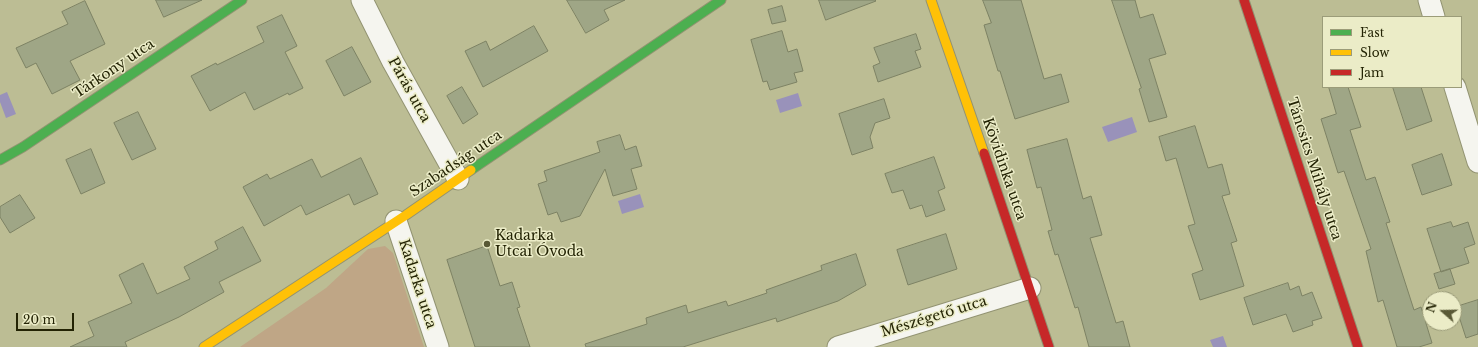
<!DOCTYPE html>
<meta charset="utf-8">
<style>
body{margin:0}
#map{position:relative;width:1478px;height:347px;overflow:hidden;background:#bcbd94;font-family:"Libre Baskerville",serif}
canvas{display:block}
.legend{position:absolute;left:1322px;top:16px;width:140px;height:72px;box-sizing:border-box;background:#ebecc7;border:1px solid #9b9c79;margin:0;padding:5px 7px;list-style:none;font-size:12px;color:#232304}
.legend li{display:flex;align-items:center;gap:8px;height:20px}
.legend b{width:20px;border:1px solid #9b9c79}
.north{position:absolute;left:1422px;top:291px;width:40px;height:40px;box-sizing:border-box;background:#ebecc7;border:1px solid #9b9c79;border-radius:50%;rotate:290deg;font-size:11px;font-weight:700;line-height:16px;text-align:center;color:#232304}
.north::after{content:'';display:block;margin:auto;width:14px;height:18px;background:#595936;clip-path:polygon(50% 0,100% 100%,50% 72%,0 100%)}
.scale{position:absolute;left:16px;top:313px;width:58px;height:18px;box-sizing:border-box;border:2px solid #232304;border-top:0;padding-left:5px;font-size:12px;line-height:14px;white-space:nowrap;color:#232304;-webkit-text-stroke:3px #ebecc7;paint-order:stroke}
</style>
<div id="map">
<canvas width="1478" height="347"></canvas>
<ul class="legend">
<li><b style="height:5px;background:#4caf50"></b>Fast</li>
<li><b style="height:5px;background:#ffc107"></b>Slow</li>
<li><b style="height:5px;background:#c62828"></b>Jam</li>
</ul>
<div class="north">N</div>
<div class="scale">20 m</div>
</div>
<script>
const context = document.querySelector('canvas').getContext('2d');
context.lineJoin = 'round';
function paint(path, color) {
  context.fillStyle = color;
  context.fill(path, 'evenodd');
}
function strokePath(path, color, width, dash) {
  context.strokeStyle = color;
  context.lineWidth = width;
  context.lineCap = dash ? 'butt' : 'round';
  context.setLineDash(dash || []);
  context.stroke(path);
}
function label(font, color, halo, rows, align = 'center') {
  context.font = font + ' "Libre Baskerville",serif';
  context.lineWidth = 3;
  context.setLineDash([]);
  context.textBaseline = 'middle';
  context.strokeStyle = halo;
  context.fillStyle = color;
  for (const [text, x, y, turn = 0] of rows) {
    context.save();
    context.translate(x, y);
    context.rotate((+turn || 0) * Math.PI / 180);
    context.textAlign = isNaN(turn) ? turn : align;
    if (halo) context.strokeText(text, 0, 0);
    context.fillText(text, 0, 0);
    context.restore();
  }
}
paint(new Path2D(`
 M385,246L393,253L424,347H240L326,288L368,249Z`), '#bfa686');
paint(new Path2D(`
 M7,92L16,114L6,118L0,102V95Z
 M798,93L802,106L780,113L776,100Z
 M1132,117L1137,132L1108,142L1102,127Z
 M640,194L644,207L622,214L618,201Z
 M1223,336L1227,347H1213L1210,340Z`), '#9992ba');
const building = new Path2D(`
 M156,0H202L164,17Z
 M567,0H625L604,10L609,20L586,33Z
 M819,0H875L876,1L826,20Z
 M983,0H1021L1044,79L1061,74L1069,102L1015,119L1000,71H998L984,25L991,23Z
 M1112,0H1135L1140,18L1153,14L1166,54L1149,59L1167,117L1149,122L1139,89L1141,88Z
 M85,1L105,44L70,61L80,80L52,94L36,63L26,68L16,48L68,24L62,12Z
 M782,6L786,21L772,24L768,10Z
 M282,15L297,46L285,52L303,88L289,95L288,93L254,110L245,92L210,111L191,76L216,63L217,65L264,42L257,27Z
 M534,26L548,51L483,87L465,51L486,41L490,50Z
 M782,31L788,52L797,49L803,71L794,73L797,82L770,90L767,81L763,82L751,40Z
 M916,34L921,49L915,51L921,67L878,82L873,66L880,63L874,48Z
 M352,47L371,82L344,96L326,61Z
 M462,87L478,114L463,124L447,96Z
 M1329,87H1348L1361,127L1350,130L1366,180L1375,177L1390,222L1386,223L1414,310L1421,307L1432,343L1419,347H1397L1383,300L1378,302L1366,251L1371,249L1344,171L1338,173L1321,119L1336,114Z
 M1393,87H1421L1432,121L1407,130Z
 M884,99L890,118L875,123L870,137L873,148L852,155L839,114Z
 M138,112L156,149L132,160L114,123Z
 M1195,126L1208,168L1222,164L1230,194L1222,196L1237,241L1231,243L1244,286L1200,300L1192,274L1203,270L1188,226L1195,224L1176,158L1166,161L1159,137Z
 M620,135L625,150L636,146L642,166L631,169L637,189L613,196L605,169L580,216L561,222L557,212L548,215L538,184L547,181L544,171L600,152L597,142Z
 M1067,139L1083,199L1091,196L1102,235L1090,238L1116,323L1123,321L1130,347H1089L1078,307L1075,308L1058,254L1055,255L1048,231L1052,230L1041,187L1037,188L1027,150Z
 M91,149L105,183L81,194L66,160Z
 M1442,154L1452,185L1422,195L1412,165Z
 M934,157L945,188L938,191L945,210L926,217L922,205L910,209L903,190L892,193L885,174Z
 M361,158L378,194L354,205L349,194L306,215L301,205L264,226L243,187L267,174L270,179L312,159L321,177Z
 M20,195L35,218L10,233L0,217V207Z
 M1451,222L1453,227L1468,222L1475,244L1464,248L1469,263L1441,272L1427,229Z
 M243,227L261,261L219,282L224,292L179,317L125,342L127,347H70L94,336L88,322L132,303L119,275L143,263L157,294L190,279L184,267L218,249L215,242Z
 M946,234L957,269L908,285L897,250Z
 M487,246L500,286L512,282L520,307L517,308L530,347H475L447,260Z
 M856,254L866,285L838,301L777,322L776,318L683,347H586L585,344L647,324L646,318L686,305L688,313L726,301L728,306L767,293L766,290L822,270L821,266Z
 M1450,269L1455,284L1439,289L1434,274Z
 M1288,283L1290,290L1299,286L1302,296L1312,292L1322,318L1312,321L1313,325L1293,332L1286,314L1253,325L1244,298Z
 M1478,300V334L1466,338L1456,307Z`);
paint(building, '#9fa686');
strokePath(building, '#7d8264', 1);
const street = new Path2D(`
 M362,0L393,62L458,179
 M1429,0L1434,17
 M1455,87L1478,162
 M396,221L438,347
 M838,347L1030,288`);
const fast = new Path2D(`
 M0,160L23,147L242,0
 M471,170L721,0`);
const slow = new Path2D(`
 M931,0L984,153
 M204,347L406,215L471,170`);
const jam = new Path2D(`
 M1244,0L1358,347
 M984,153L1049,347`);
strokePath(street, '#929372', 23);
strokePath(fast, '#929372', 11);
strokePath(slow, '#929372', 11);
strokePath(jam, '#929372', 11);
strokePath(street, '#f5f5ef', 21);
strokePath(fast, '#4caf50', 9);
strokePath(slow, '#ffc107', 9);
strokePath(jam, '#c62828', 9);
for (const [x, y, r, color] of [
 [487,244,4,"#595936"]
]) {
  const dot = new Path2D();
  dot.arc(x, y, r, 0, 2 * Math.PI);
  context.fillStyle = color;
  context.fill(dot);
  strokePath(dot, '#ebecc7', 1.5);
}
label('14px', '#232304', '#ebecc7', [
 ["Tárkony utca",114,69,-34],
 ["Párás utca",409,90,61],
 ["Szabadság utca",456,164,-34],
 ["Kövidinka utca",1004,169,71],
 ["Táncsics Mihály utca",1314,169,72],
 ["Kadarka utca",417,284,72],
 ["Mészégető utca",934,317,-17]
]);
label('14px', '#232304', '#ebecc7', [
 ["Kadarka",495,236],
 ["Utcai Óvoda",495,252]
], 'left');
</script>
